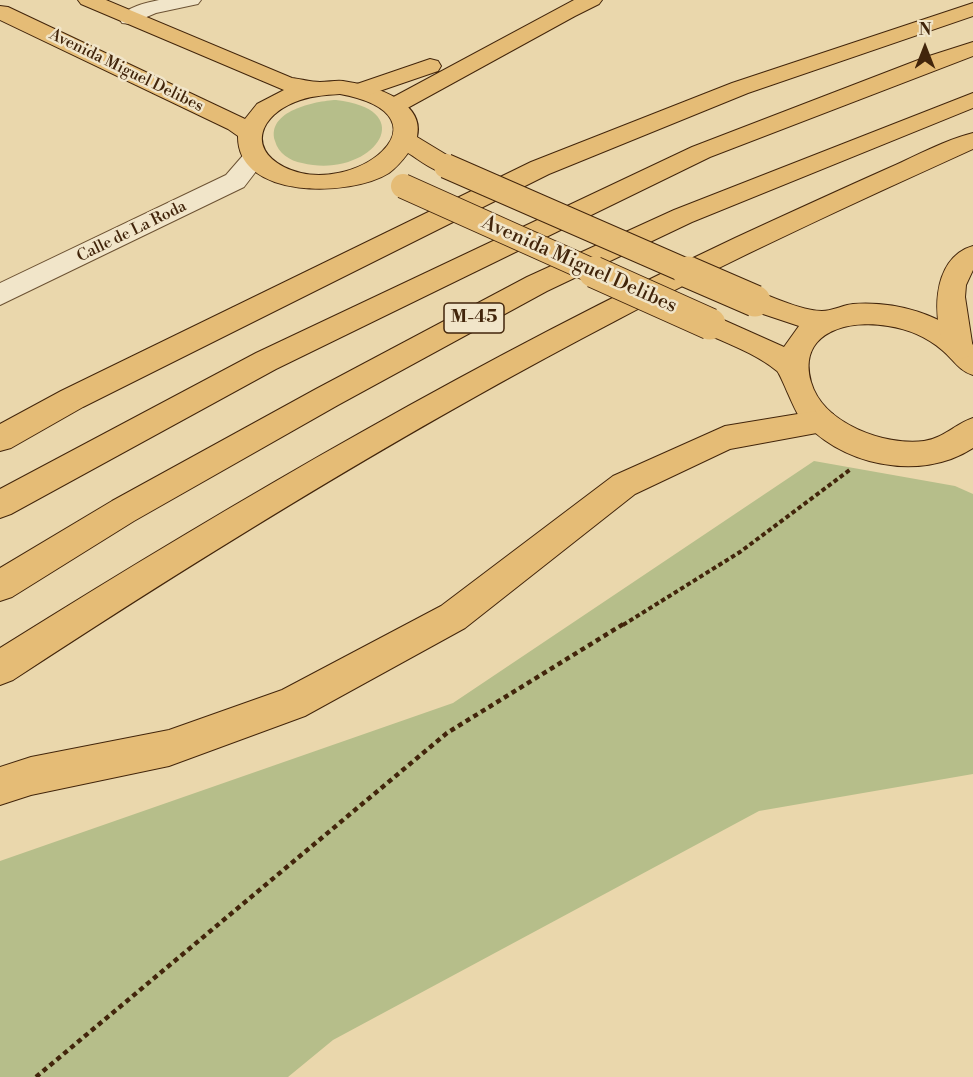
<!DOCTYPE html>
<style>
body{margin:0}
#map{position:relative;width:973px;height:1077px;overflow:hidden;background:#ead7ac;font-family:"Libre Bodoni",serif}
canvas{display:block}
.north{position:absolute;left:895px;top:18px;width:60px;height:60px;-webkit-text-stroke:4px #f1e5c9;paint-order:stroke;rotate:0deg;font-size:16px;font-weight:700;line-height:24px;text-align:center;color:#42250b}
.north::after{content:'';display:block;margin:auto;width:21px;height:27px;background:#42250b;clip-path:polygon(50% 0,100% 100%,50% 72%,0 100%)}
</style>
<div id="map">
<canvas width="973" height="1077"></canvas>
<div class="north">N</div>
</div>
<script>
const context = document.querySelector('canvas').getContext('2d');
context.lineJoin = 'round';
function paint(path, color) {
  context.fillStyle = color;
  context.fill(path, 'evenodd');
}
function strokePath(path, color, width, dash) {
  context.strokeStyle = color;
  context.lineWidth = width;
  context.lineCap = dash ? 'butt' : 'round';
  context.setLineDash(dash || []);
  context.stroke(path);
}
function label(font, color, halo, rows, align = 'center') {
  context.font = font + ' "Libre Bodoni",serif';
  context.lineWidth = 5;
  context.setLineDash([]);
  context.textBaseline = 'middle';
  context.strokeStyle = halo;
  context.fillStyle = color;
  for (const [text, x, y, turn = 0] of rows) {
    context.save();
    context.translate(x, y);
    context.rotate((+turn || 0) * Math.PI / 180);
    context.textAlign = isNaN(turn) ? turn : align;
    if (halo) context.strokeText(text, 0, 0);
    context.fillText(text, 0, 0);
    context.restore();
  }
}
paint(new Path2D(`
 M336,100C424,110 371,180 302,163C290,161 278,153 275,141C266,111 315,101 336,100Z
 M814,461L955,486L973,494V774L759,811L333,1040L288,1077H0V861L453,703Z`), '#b6be8a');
const minor = new Path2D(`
 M159,0H201L198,4L156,13L130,24L122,23L119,18C127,7 145,3 159,0Z
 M255,149L264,152L267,157L244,187L0,305V283L226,175L246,152Z`);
const major = new Path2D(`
 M78,0H106L292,78C301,79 311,82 320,82C328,82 336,80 343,81C371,85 426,100 417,137L455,160L458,166L455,172C437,176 423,162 408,153C402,161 397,167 389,173C351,197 237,200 238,136L228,129L0,20V6L8,7L245,119L257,104L284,90L81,4ZM340,94C459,116 352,201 284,167C246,147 262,115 295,102C309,96 325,95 340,94Z
 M755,291C777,298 799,310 822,311C832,311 843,305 853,304C896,301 943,314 973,345V375C959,371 953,359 942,350C927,337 908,329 888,326C850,319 797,331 811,382C823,424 885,446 924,441C944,438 955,424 973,418V448C920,483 837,465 799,416C793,407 780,373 777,371C755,353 726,343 700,331L696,324L700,317L710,314L784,347L799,326L745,308L741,301L745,294Z`);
const highway = new Path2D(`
 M574,0H602L599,4L575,16L402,111L394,113L386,111L382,106L386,101Z
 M973,3V16L748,93L549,174L83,407L11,448L0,451V424L61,391L531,162L732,83Z
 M973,42V56L710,157L276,369L11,514L0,518V489L256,353L692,147L926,57Z
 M430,59L438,61L441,66L438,71L362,97L354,95L351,90L354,85Z
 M973,93V108L692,222L547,291L338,405L134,521L12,597L0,601V568L112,501L316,389L527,277L674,210Z
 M973,133V149C852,204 732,259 615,321C408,429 208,552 13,680L0,685V648C238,499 481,358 735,238C787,214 839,190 891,167C918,155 945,140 973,133Z
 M973,246V270L966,285L965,297L973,349L969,356L959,359L949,356C931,323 930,258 973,246Z
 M822,410L833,414L837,422L833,430L730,449L635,494L465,628L305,716L169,766L31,795L0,805V767L31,757L169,730L282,690L441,606L613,476L725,426Z`);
strokePath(minor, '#6c5233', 2);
strokePath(major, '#42250b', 2);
strokePath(highway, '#42250b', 2);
strokePath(new Path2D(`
 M623,625L740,552L851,469`), '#42250b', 4, [4.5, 3]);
strokePath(new Path2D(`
 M36,1077L447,733L625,623`), '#42250b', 4.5, [5, 4]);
paint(minor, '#f1e5c9');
paint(major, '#e5bc76');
paint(highway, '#e5bc76');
const majorBridgeFar1 = new Path2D(`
 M446,166L691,273
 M403,186L597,273`);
const majorBridge = new Path2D(`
 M594,272L710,324
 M688,272L755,301`);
strokePath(majorBridgeFar1, '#42250b', 26, []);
strokePath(majorBridge, '#42250b', 33, []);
strokePath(majorBridgeFar1, '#e5bc76', 24);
strokePath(majorBridge, '#e5bc76', 31);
label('16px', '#42250b', '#f1e5c9', [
 ["Avenida Miguel Delibes",126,71,26],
 ["Calle de La Roda",132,232,-26]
]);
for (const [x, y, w] of [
 [474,318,60]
]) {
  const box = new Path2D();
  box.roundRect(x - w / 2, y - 15, w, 30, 4.5);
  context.fillStyle = '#f1e5c9';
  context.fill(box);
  strokePath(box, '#42250b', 1.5);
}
label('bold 18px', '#42250b', null, [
 ["M-45",474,318]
]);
label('20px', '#42250b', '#f1e5c9', [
 ["Avenida Miguel Delibes",579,265,24]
]);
</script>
